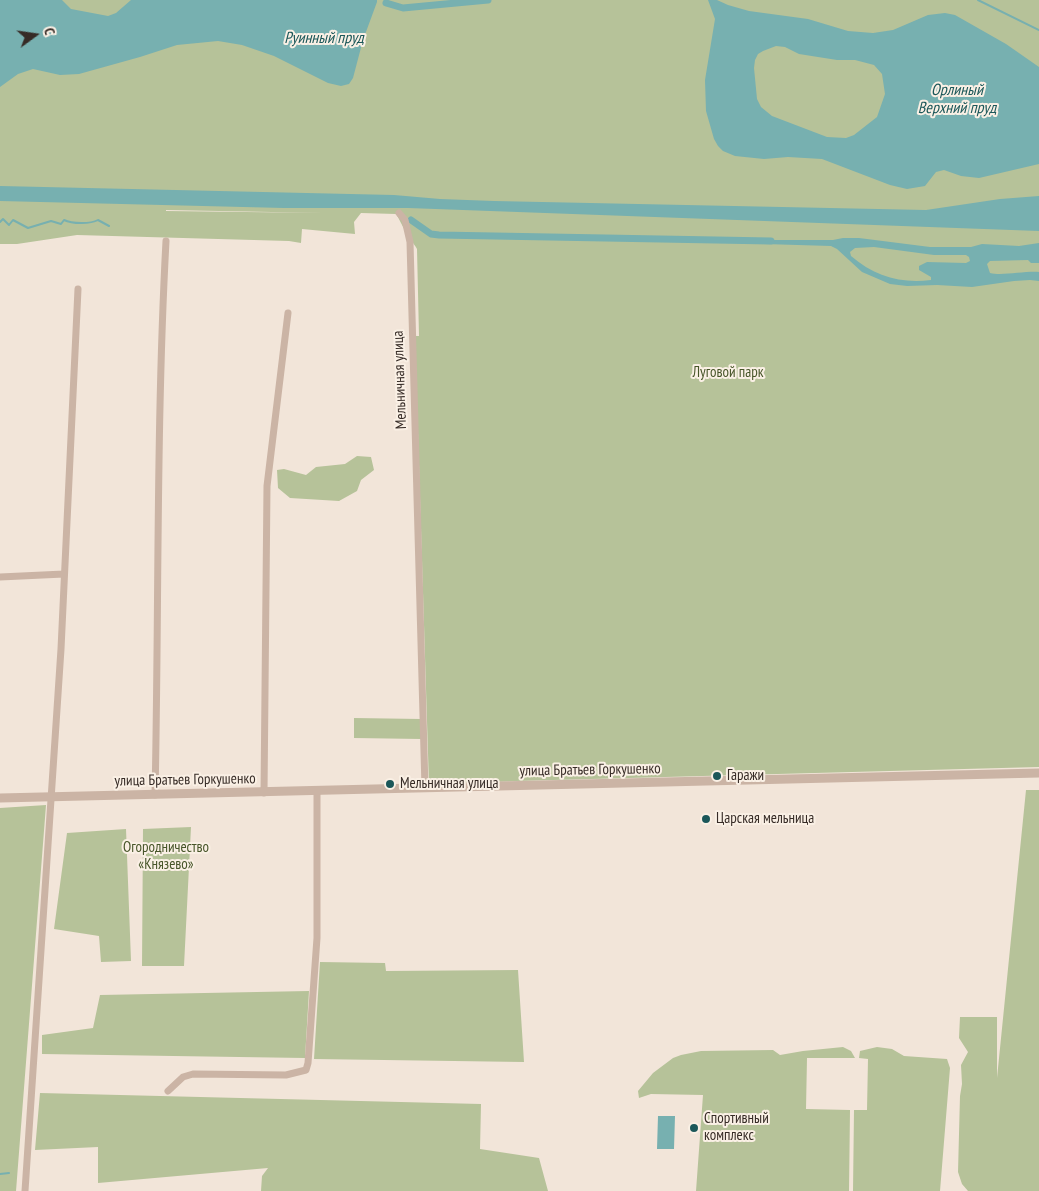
<!DOCTYPE html>
<meta charset="utf-8">
<style>
body{margin:0}
#map{position:relative;width:1039px;height:1191px;overflow:hidden;background:#f2e5d9;font-family:"PT Sans Narrow",sans-serif}
canvas{display:block}
.north{position:absolute;left:10px;top:10px;width:50px;height:50px;-webkit-text-stroke:4px #faf0e5;paint-order:stroke;rotate:76deg;font-size:14px;font-weight:700;line-height:20px;text-align:center;color:#362b26}
.north::after{content:'';display:block;margin:auto;width:18px;height:22px;background:#362b26;clip-path:polygon(50% 0,100% 100%,50% 72%,0 100%)}
</style>
<div id="map">
<canvas width="1039" height="1191"></canvas>
<div class="north">С</div>
</div>
<script>
const context = document.querySelector('canvas').getContext('2d');
context.lineJoin = 'round';
function paint(path, color) {
  context.fillStyle = color;
  context.fill(path, 'evenodd');
}
function strokePath(path, color, width, dash) {
  context.strokeStyle = color;
  context.lineWidth = width;
  context.lineCap = dash ? 'butt' : 'round';
  context.setLineDash(dash || []);
  context.stroke(path);
}
function label(font, color, halo, rows, align = 'center') {
  context.font = font + ' "PT Sans Narrow",sans-serif';
  context.lineWidth = 4;
  context.setLineDash([]);
  context.textBaseline = 'middle';
  context.strokeStyle = halo;
  context.fillStyle = color;
  for (const [text, x, y, turn = 0] of rows) {
    context.save();
    context.translate(x, y);
    context.rotate((+turn || 0) * Math.PI / 180);
    context.textAlign = isNaN(turn) ? turn : align;
    if (halo) context.strokeText(text, 0, 0);
    context.fillText(text, 0, 0);
    context.restore();
  }
}
paint(new Path2D(`
 M0,0H1039V767L516,781L429,785L415,336H419L417,249C414,243 408,238 406,232C402,226 400,220 396,214L361,213L354,222L355,234L302,229L301,243L289,241L77,235L17,244H0ZM166,210L325,213L166,211Z
 M357,456L371,457L374,470L361,480L357,491L339,501L290,498L278,488L277,470L284,469L306,475L316,467L345,464Z
 M354,718L421,719V739L354,738Z
 M1026,790H1039V1191H968L962,1184L958,1172L960,1096L962,1084L961,1065L968,1052L959,1038L960,1017H997V1078Z
 M46,805L16,1191H0V808Z
 M191,827L184,966H142L143,829Z
 M126,829L131,961L101,962L99,936L54,929L67,833Z
 M320,962L385,963L386,971L518,970L524,1062L314,1059Z
 M309,991L305,1058L42,1054V1035L93,1028L100,995Z
 M843,1047L851,1051L855,1058H807L806,1109L850,1110L849,1191H696L703,1095L651,1094L639,1098L638,1091L653,1073L673,1058L681,1055L701,1051L773,1050L780,1055L803,1051Z
 M877,1047L892,1049L904,1056L947,1059L950,1068L940,1191H853L854,1110H867L868,1059L859,1058L860,1051Z
 M40,1093L481,1104L480,1149L539,1158L548,1191H261L262,1176L268,1168L98,1183V1147L35,1150Z`), '#b6c299');
paint(new Path2D(`
 M0,0H62L71,9L108,16L116,13L131,0H377V2L363,40L353,78L349,84L341,86L328,83L274,56L242,45L218,41L177,45L140,57L79,74L60,75L33,69L18,74L0,87Z
 M708,0H717L728,5L749,11L808,19L848,31L873,33L893,30L928,15L945,13L955,15L1006,44L1039,67V164L979,178L961,176L944,170L936,172L925,186L907,189L890,185L822,159L788,157L764,159L735,156L723,151L718,146L714,139L706,111L705,80L715,19ZM776,46L785,47L799,54L837,60H855L874,65L882,74L885,94L877,117L854,135L846,138L827,137L772,116L761,107L757,99L754,68L755,60L758,54L763,51Z
 M0,186L394,195L440,199L494,201L926,210L1000,199L1039,196V231L408,208H284L0,201Z
 M859,238L930,247H971L982,244L1019,246L1039,243V263H1031L1028,260L990,261L987,264L990,273C1002,276 1024,271 1039,272V281L1030,280L1014,281L972,287L937,285L907,286L890,284L862,272L837,249L831,246L764,244L763,240H833L843,238ZM874,247L934,255H966L969,257L970,261L966,263L927,262L919,266V270L931,277V280C901,284 874,276 851,256L850,252L855,248Z
 M658,1116H675L674,1149H657Z`), '#77b0b0');
strokePath(new Path2D(`
 M978,0L1039,30
 M0,222L3,219L9,225L13,220L28,228L51,221L61,224L64,220C72,224 91,224 98,220L109,226
 M0,1174L9,1173`), '#77b0b0', 2);
strokePath(new Path2D(`
 M386,3L403,8L488,0
 M411,220L431,234L439,235L771,241`), '#77b0b0', 7);
strokePath(new Path2D(`
 M399,213L405,220L410,242L425,788
 M0,577L64,574
 M264,793L267,486L288,313
 M155,795C159,610 156,426 166,241
 M168,1091L183,1077L193,1074L286,1075L306,1070L308,1063L317,938V791
 M25,1191L61,649L78,289`), '#cbb4a5', 7);
strokePath(new Path2D(`
 M0,798L1039,773`), '#cbb4a5', 9);
for (const [x, y, r, color] of [
 [717,776,5,"#1b5759"],
 [390,784,5,"#1b5759"],
 [706,819,5,"#1b5759"],
 [694,1128,5,"#1b5759"]
]) {
  const dot = new Path2D();
  dot.arc(x, y, r, 0, 2 * Math.PI);
  context.fillStyle = color;
  context.fill(dot);
  strokePath(dot, '#faf0e5', 2);
}
label('15px', '#475529', '#faf0e5', [
 ["Луговой парк",728,373],
 ["Огородничество",166,848],
 ["«Князево»",166,865]
]);
label('15px', '#362b26', '#faf0e5', [
 ["Мельничная улица",400,380,-92],
 ["улица Братьев Горкушенко",590,770,-1],
 ["улица Братьев Горкушенко",185,780,-1]
]);
label('15px', '#362b26', '#faf0e5', [
 ["Гаражи",727,776],
 ["Мельничная улица",400,784],
 ["Царская мельница",716,819],
 ["Спортивный",704,1119],
 ["комплекс",704,1136]
], 'left');
label('italic 16px', '#1b5759', '#faf0e5', [
 ["Руинный пруд",324,38],
 ["Орлиный",957,90],
 ["Верхний пруд",957,108]
]);
</script>
